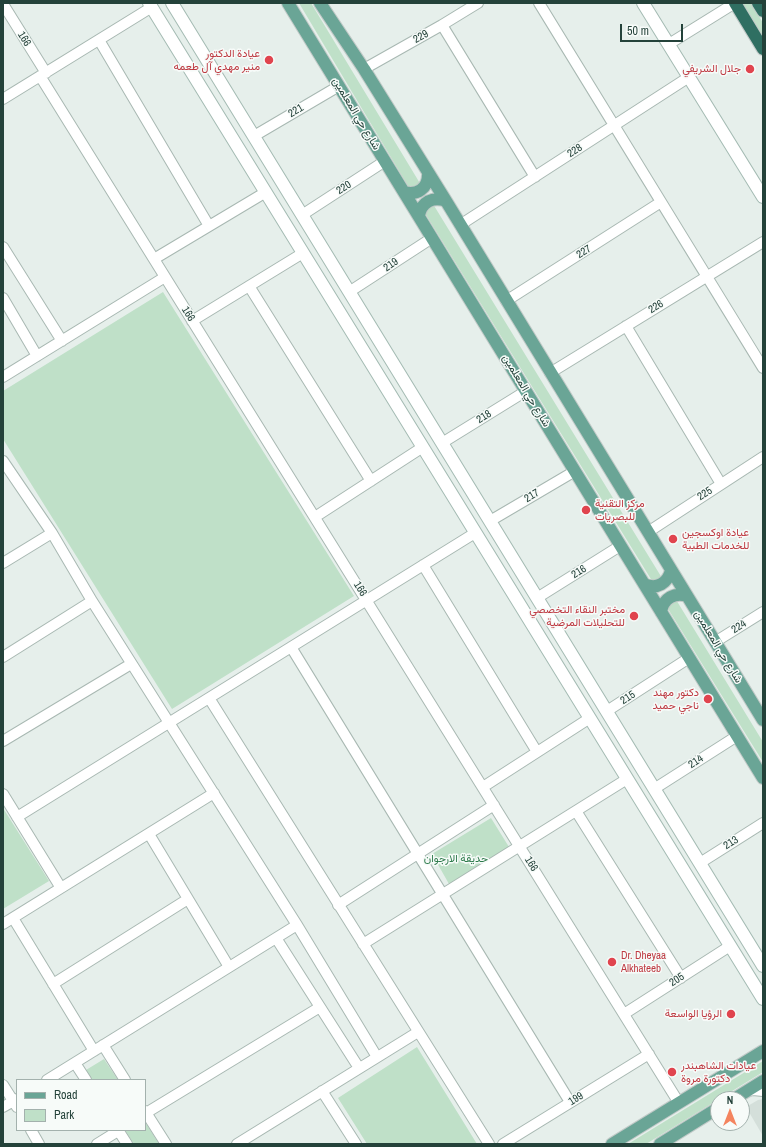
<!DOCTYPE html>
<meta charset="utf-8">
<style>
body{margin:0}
#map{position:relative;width:766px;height:1147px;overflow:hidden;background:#e6efeb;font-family:"Archivo Narrow",sans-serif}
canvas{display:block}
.frame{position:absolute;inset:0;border:4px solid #24423a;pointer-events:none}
.legend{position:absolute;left:16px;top:1079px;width:130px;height:52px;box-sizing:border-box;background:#f7fbf9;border:1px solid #a3b1ad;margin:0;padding:5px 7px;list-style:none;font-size:12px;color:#24423a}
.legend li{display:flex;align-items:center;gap:8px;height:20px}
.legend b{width:20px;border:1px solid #a3b1ad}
.north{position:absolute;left:710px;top:1091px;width:40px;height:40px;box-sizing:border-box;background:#f7fbf9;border:1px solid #a3b1ad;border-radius:50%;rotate:0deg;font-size:11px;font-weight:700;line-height:16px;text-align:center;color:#24423a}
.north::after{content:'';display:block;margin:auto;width:14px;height:18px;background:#f4845f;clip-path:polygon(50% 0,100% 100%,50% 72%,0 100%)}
.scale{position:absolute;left:620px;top:24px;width:63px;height:18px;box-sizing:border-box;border:2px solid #24423a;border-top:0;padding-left:5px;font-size:12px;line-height:14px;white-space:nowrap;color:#24423a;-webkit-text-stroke:3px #f7fbf9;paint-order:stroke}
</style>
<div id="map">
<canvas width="766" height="1147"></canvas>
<div class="frame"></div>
<ul class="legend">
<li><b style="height:5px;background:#6aa596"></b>Road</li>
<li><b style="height:11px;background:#bfe0c8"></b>Park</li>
</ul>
<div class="north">N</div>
<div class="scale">50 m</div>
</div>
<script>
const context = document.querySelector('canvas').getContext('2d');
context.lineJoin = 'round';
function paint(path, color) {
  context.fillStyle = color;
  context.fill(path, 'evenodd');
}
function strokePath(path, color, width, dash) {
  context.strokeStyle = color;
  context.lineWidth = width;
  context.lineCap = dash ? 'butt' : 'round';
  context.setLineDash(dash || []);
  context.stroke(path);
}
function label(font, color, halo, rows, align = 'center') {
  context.font = font + ' "Archivo Narrow",Vazirmatn,sans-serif';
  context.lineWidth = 3;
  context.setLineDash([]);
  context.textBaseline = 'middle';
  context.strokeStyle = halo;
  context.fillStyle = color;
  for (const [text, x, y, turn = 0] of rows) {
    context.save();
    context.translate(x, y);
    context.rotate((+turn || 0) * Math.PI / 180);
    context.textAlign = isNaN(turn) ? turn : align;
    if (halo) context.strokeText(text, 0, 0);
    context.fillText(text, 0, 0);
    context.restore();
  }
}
paint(new Path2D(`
 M763,1099V1136L746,1107L758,1100Z`), '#d4dfda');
paint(new Path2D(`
 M299,3H311L421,185L411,191Z
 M741,3H751L763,23V40Z
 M433,204L662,578L654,584L423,210Z
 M163,292L354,596L172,709L3,439V391Z
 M675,598L763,742V762L665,604Z
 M3,808L49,881L3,909Z
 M491,818L509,847L449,884L432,854Z
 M417,1047L477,1144H367L338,1098Z
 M104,1059L118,1080H92L86,1070Z
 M763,1061V1072L646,1144H628Z
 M145,1122L159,1144H134L125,1130H145Z`), '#bfe0c8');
const street = new Path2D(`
 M539,3L763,368
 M3,4L46,73
 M442,25L535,177
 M99,40L209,226
 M669,44L735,3
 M364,69L442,25L478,3
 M40,76L679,1103
 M3,99L152,7
 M254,136L339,86
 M302,215L385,161
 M460,225L689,77
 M3,247L62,341
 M154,259L266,192
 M249,286L371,481
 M349,292L432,238
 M3,298L37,356
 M506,301L661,202
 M192,321L303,253
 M626,326L721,484
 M550,373L763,242
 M3,377L165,277
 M442,443L526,391
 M3,461L52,533L92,601L297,925L377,1057
 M315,517L423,447
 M490,521L575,471
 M648,532L763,457
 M3,563L52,533
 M423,565L537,752
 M537,598L620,546
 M715,642L763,612
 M291,647L570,1102
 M3,657L92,601
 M209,698L489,1144
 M607,711L689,658
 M3,741L131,664
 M483,787L590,718
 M654,789L737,736
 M3,794L61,888
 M576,811L681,978
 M17,817L475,533
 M149,834L229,967
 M700,863L763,823
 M338,905L494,805
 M13,918L94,1051
 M3,924L214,793
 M276,938L359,1068
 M363,944L627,779
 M53,984L188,899
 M624,1014L730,946
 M103,1045L125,1080
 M75,1063L86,1080
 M47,1080L297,925
 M3,1085L17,1107
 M322,1091L356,1144
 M746,1091L753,1090L763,1091
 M3,1107L17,1099
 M145,1111L166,1144
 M146,1113L320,1007
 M31,1130L39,1144
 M118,1130L127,1144
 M97,1144L118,1131
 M237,1144L418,1032
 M503,1144L649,1054`);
const secondary = new Path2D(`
 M149,3L763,999
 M172,3L763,966
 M643,3L763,197`);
const primary = new Path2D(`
 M288,3L763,778
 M320,3L364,69L446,201L763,720
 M404,192C417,196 428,188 428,175
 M419,216C421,202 433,196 446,201
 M644,584C657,590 668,583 671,570
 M661,612C663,598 675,592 687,596
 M734,1099L763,1081
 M612,1144L763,1051
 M660,1144L718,1108`);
const highway = new Path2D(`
 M735,3L763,49
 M758,3L763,11`);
strokePath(street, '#a8b8b2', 12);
strokePath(secondary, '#a4bbb3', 14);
strokePath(primary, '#c2cac8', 14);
strokePath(highway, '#c2cac8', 14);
strokePath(street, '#fff', 10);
strokePath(secondary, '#fff', 12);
strokePath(primary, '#6aa596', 12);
strokePath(highway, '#2f6f62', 12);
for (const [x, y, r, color] of [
 [269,60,5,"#e0444e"],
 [750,69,5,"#e0444e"],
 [586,510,5,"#e0444e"],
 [673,539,5,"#e0444e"],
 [634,616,5,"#e0444e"],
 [708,699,5,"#e0444e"],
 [612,962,5,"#e0444e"],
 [731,1014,5,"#e0444e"],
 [672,1072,5,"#e0444e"]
]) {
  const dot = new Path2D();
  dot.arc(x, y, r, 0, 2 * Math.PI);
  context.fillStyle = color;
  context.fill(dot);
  strokePath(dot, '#f7fbf9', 1.5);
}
label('11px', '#24423a', '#f7fbf9', [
 ["229",421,37,-29],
 ["166",24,39,58],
 ["221",296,111,-31],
 ["شارع حي المعلمين",356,114,59],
 ["228",575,151,-33],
 ["220",344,188,-33],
 ["227",584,252,-32],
 ["219",391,265,-34],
 ["226",656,307,-32],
 ["166",188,314,58],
 ["شارع حي المعلمين",526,391,59],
 ["218",484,417,-32],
 ["225",705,494,-33],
 ["217",532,496,-31],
 ["216",579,572,-32],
 ["166",360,589,58],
 ["224",739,627,-32],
 ["شارع حي المعلمين",718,647,59],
 ["215",628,698,-33],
 ["214",696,762,-33],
 ["213",731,843,-32],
 ["166",531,864,58],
 ["205",677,980,-33],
 ["199",576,1099,-32]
]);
label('11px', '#be3a42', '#f7fbf9', [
 ["عيادة الدكتور",260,54],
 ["منير مهدي آل طعمه",260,67],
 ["جلال الشريفي",741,69],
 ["مركز التقنية",595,504,"left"],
 ["للبصريات",595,517,"left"],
 ["عيادة اوكسجين",682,533,"left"],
 ["للخدمات الطبية",682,546,"left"],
 ["مختبر النقاء التخصصي",625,610],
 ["للتحليلات المرضية",625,623],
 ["دكتور مهند",699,693],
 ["ناجي حميد",699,706],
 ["Dr. Dheyaa",621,956,"left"],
 ["Alkhateeb",621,969,"left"],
 ["الرؤيا الواسعة",722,1014],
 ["عيادات الشاهبندر",681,1066,"left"],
 ["دكتورة مروة",681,1079,"left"]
], 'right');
label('11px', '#2d7a4b', '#f7fbf9', [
 ["حديقة الارجوان",456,859]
]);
</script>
